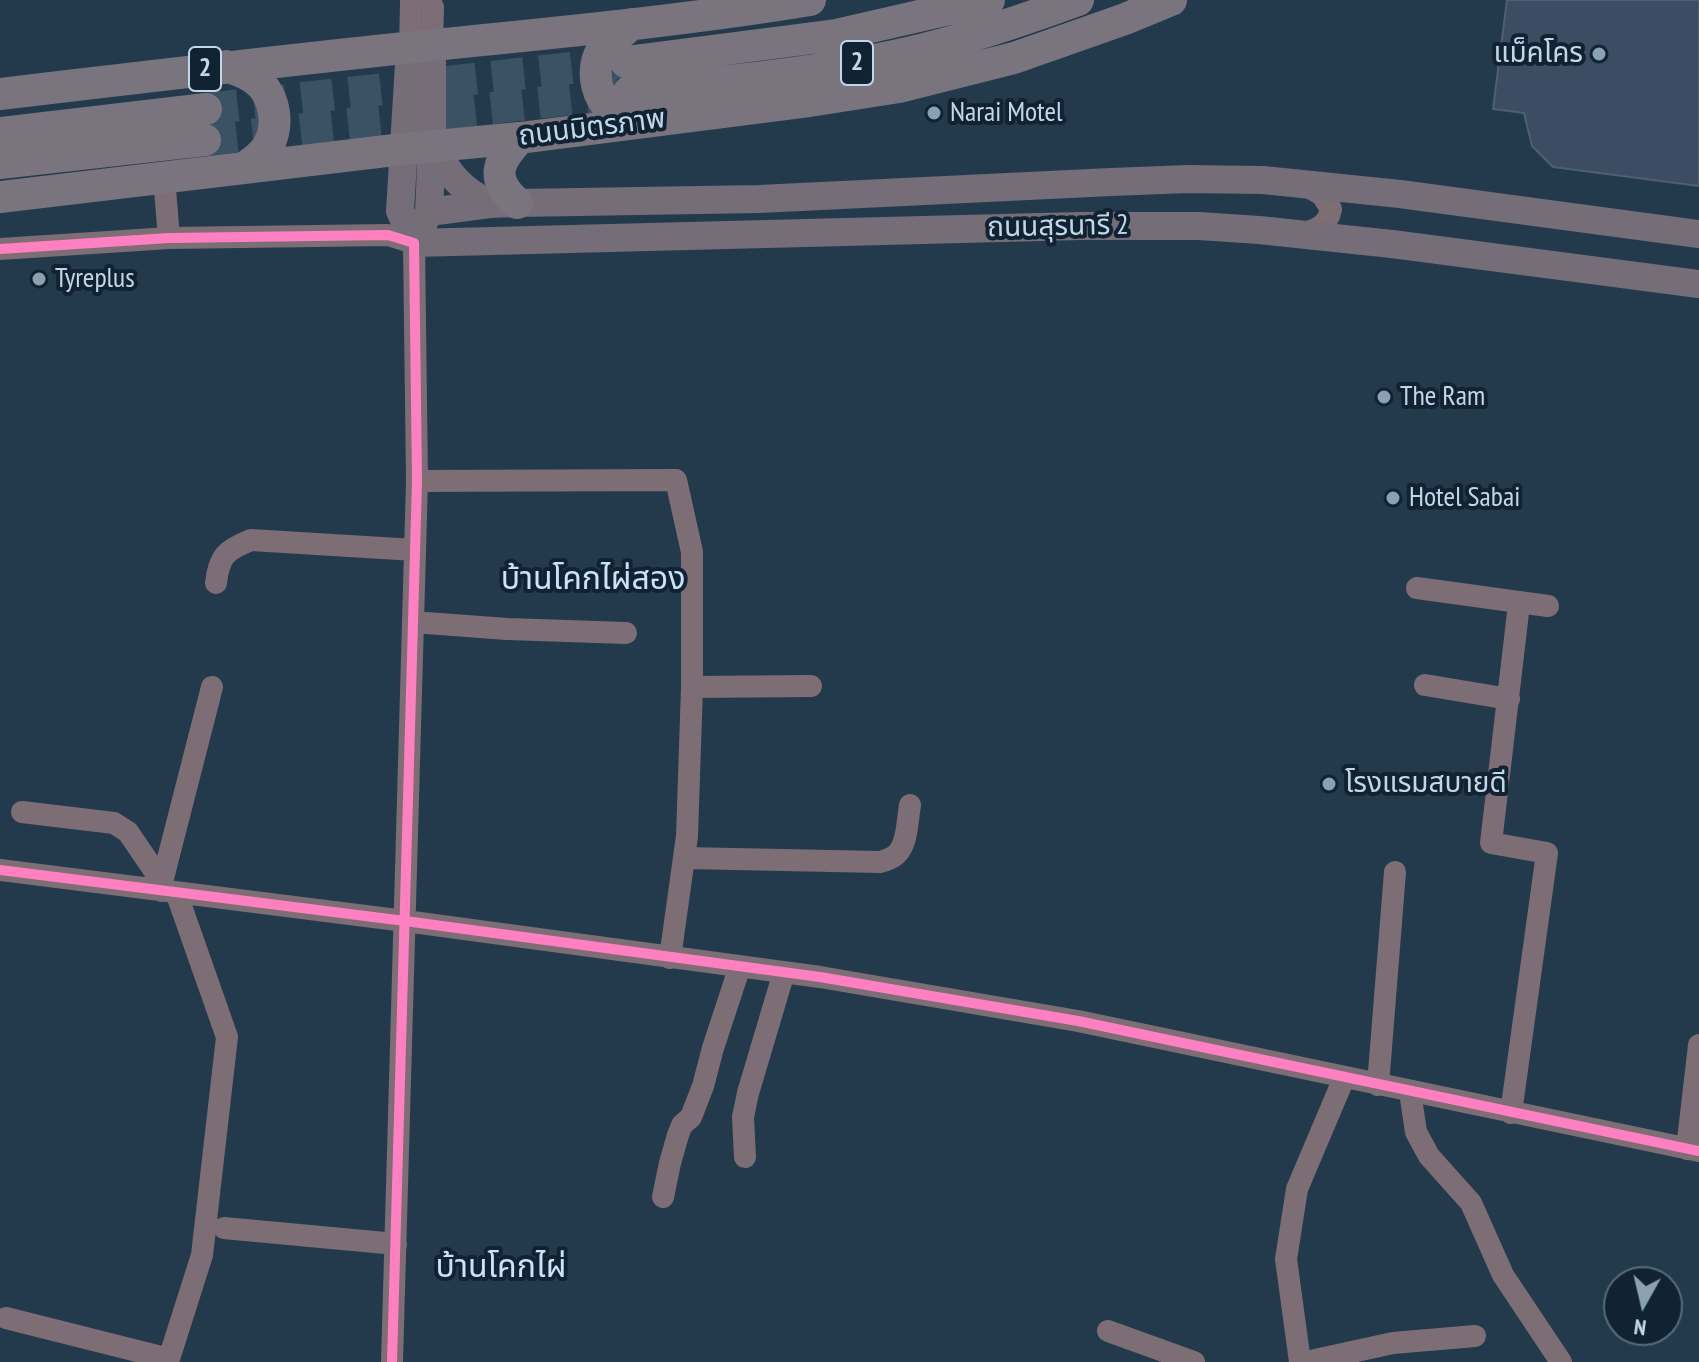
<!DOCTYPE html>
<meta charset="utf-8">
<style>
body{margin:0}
#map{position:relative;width:1699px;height:1362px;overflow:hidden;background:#223a4c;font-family:"PT Sans Narrow",sans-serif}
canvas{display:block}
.north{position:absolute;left:1603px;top:1266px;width:80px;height:80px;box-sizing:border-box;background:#112332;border:2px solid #576b7c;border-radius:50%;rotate:188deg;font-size:22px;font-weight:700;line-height:32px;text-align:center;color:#c1d8eb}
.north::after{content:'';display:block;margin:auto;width:28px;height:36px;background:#89a1b3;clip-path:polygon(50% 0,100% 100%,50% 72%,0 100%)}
</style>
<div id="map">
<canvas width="1699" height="1362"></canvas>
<div class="north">N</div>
</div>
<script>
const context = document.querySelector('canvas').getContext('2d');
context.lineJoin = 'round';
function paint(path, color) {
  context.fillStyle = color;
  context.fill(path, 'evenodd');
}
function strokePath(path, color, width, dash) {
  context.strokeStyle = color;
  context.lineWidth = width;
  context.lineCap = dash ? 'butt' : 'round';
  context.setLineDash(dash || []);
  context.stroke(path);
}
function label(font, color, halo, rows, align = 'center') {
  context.font = font + ' "PT Sans Narrow","Noto Sans Thai",sans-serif';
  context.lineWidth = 8;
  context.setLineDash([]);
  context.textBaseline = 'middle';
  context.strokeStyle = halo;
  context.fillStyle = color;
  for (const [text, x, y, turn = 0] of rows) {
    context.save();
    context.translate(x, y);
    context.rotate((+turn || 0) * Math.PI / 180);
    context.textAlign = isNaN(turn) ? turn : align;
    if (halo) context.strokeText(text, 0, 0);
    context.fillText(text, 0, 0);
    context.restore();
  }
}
const building = new Path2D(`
 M1507,0H1699V186L1553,167L1532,146L1524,113L1493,109Z`);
paint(building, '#3c4d63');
strokePath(building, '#505f70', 2);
strokePath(new Path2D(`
 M206,109L624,62
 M205,140L626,93`), '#3a5264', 32, [32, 16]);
strokePath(new Path2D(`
 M429,0L433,7L432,46
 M410,48L411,2L413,0
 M164,177L169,238
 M1300,234C1316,230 1328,226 1331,209L1322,195L1303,184
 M0,249L169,238L388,235L414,243L417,481L392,1362
 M417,481L676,480L692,552V687L687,836L670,958
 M216,583C219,556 226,550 251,540L415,550
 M1417,588L1548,606
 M413,622L507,629L626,633
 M1425,685L1509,699
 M692,687L811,686
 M22,812L114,823L128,832L162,882
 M685,858L880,862C881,862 892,858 893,857C908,848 907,821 910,805
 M0,870L405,921L820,977L1078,1021L1699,1151
 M162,891V882L212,687
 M1378,1085L1395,872
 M1410,1092L1416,1132L1429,1156L1471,1203L1503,1275L1561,1362
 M1511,1113L1547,853L1491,843L1519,604
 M1687,1149L1699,1045
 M745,1157L743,1117L748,1093L784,972
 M663,1197L670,1163L678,1135L682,1125L691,1117L703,1086L713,1048L740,966
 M224,1228L396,1244
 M6,1318L169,1359
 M1108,1331L1194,1362
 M168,1362L202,1255L227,1037L176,892
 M1300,1362L1286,1259L1297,1189L1344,1078
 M1306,1362L1393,1343L1475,1336`), '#7d6d75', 22);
strokePath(new Path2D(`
 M410,48L400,211L414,243
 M432,146C451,175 458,188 490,204
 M429,212L490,204L517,203L759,199L1111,182L1188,179L1263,180L1400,194L1699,234
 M421,228L429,212L432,146V46
 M414,243L1080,226H1199L1259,230L1392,244L1699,284`), '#756d78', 28);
strokePath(new Path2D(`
 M632,24C624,31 607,42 602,50C592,66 594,90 607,105C614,114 631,118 641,122
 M626,62L836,35L989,0
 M226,66C237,70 247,73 256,80C276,95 281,130 265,150C260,157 252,162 246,167
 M629,92C726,81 825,73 920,50C974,37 1026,19 1078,0
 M0,94C135,78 270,62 405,48C540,34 676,22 810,0
 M0,133L206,109
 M0,163L205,140
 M0,197L403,149L520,138L803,102L899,87L1014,58L1125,19L1171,0
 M517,203C489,178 498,161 520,138`), '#79747e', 32);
strokePath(new Path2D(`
 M0,249L169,238L388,235L414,243L417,481L392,1362
 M0,870L405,921L820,977L1078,1021L1699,1151`), '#ff80c0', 10);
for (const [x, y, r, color] of [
 [1599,54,8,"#89a1b3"],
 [934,113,8,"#89a1b3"],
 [39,279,8,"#89a1b3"],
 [1384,397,8,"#89a1b3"],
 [1393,498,8,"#89a1b3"],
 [1329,784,8,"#89a1b3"]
]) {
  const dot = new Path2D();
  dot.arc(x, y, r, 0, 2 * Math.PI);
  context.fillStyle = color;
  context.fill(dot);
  strokePath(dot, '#112332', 3);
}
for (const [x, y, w] of [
 [857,63,32],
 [205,69,32]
]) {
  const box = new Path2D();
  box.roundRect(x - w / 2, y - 22, w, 44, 6);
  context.fillStyle = '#112332';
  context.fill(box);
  strokePath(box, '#c1d8eb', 2);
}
label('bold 26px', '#c1d8eb', null, [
 ["2",857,63],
 ["2",205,69]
]);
label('28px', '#c1d8eb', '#112332', [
 ["แม็คโคร",1583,54,"right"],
 ["Narai Motel",950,113],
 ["Tyreplus",55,279],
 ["The Ram",1400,397],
 ["Hotel Sabai",1409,498],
 ["โรงแรมสบายดี",1345,784]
], 'left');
label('28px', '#c1d8eb', '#112332', [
 ["ถนนมิตรภาพ",592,128,-7],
 ["ถนนสุรนารี 2",1058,227,-1]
]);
label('32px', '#c8e4fc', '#112332', [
 ["บ้านโคกไผ่สอง",593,580],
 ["บ้านโคกไผ่",501,1268]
]);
</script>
